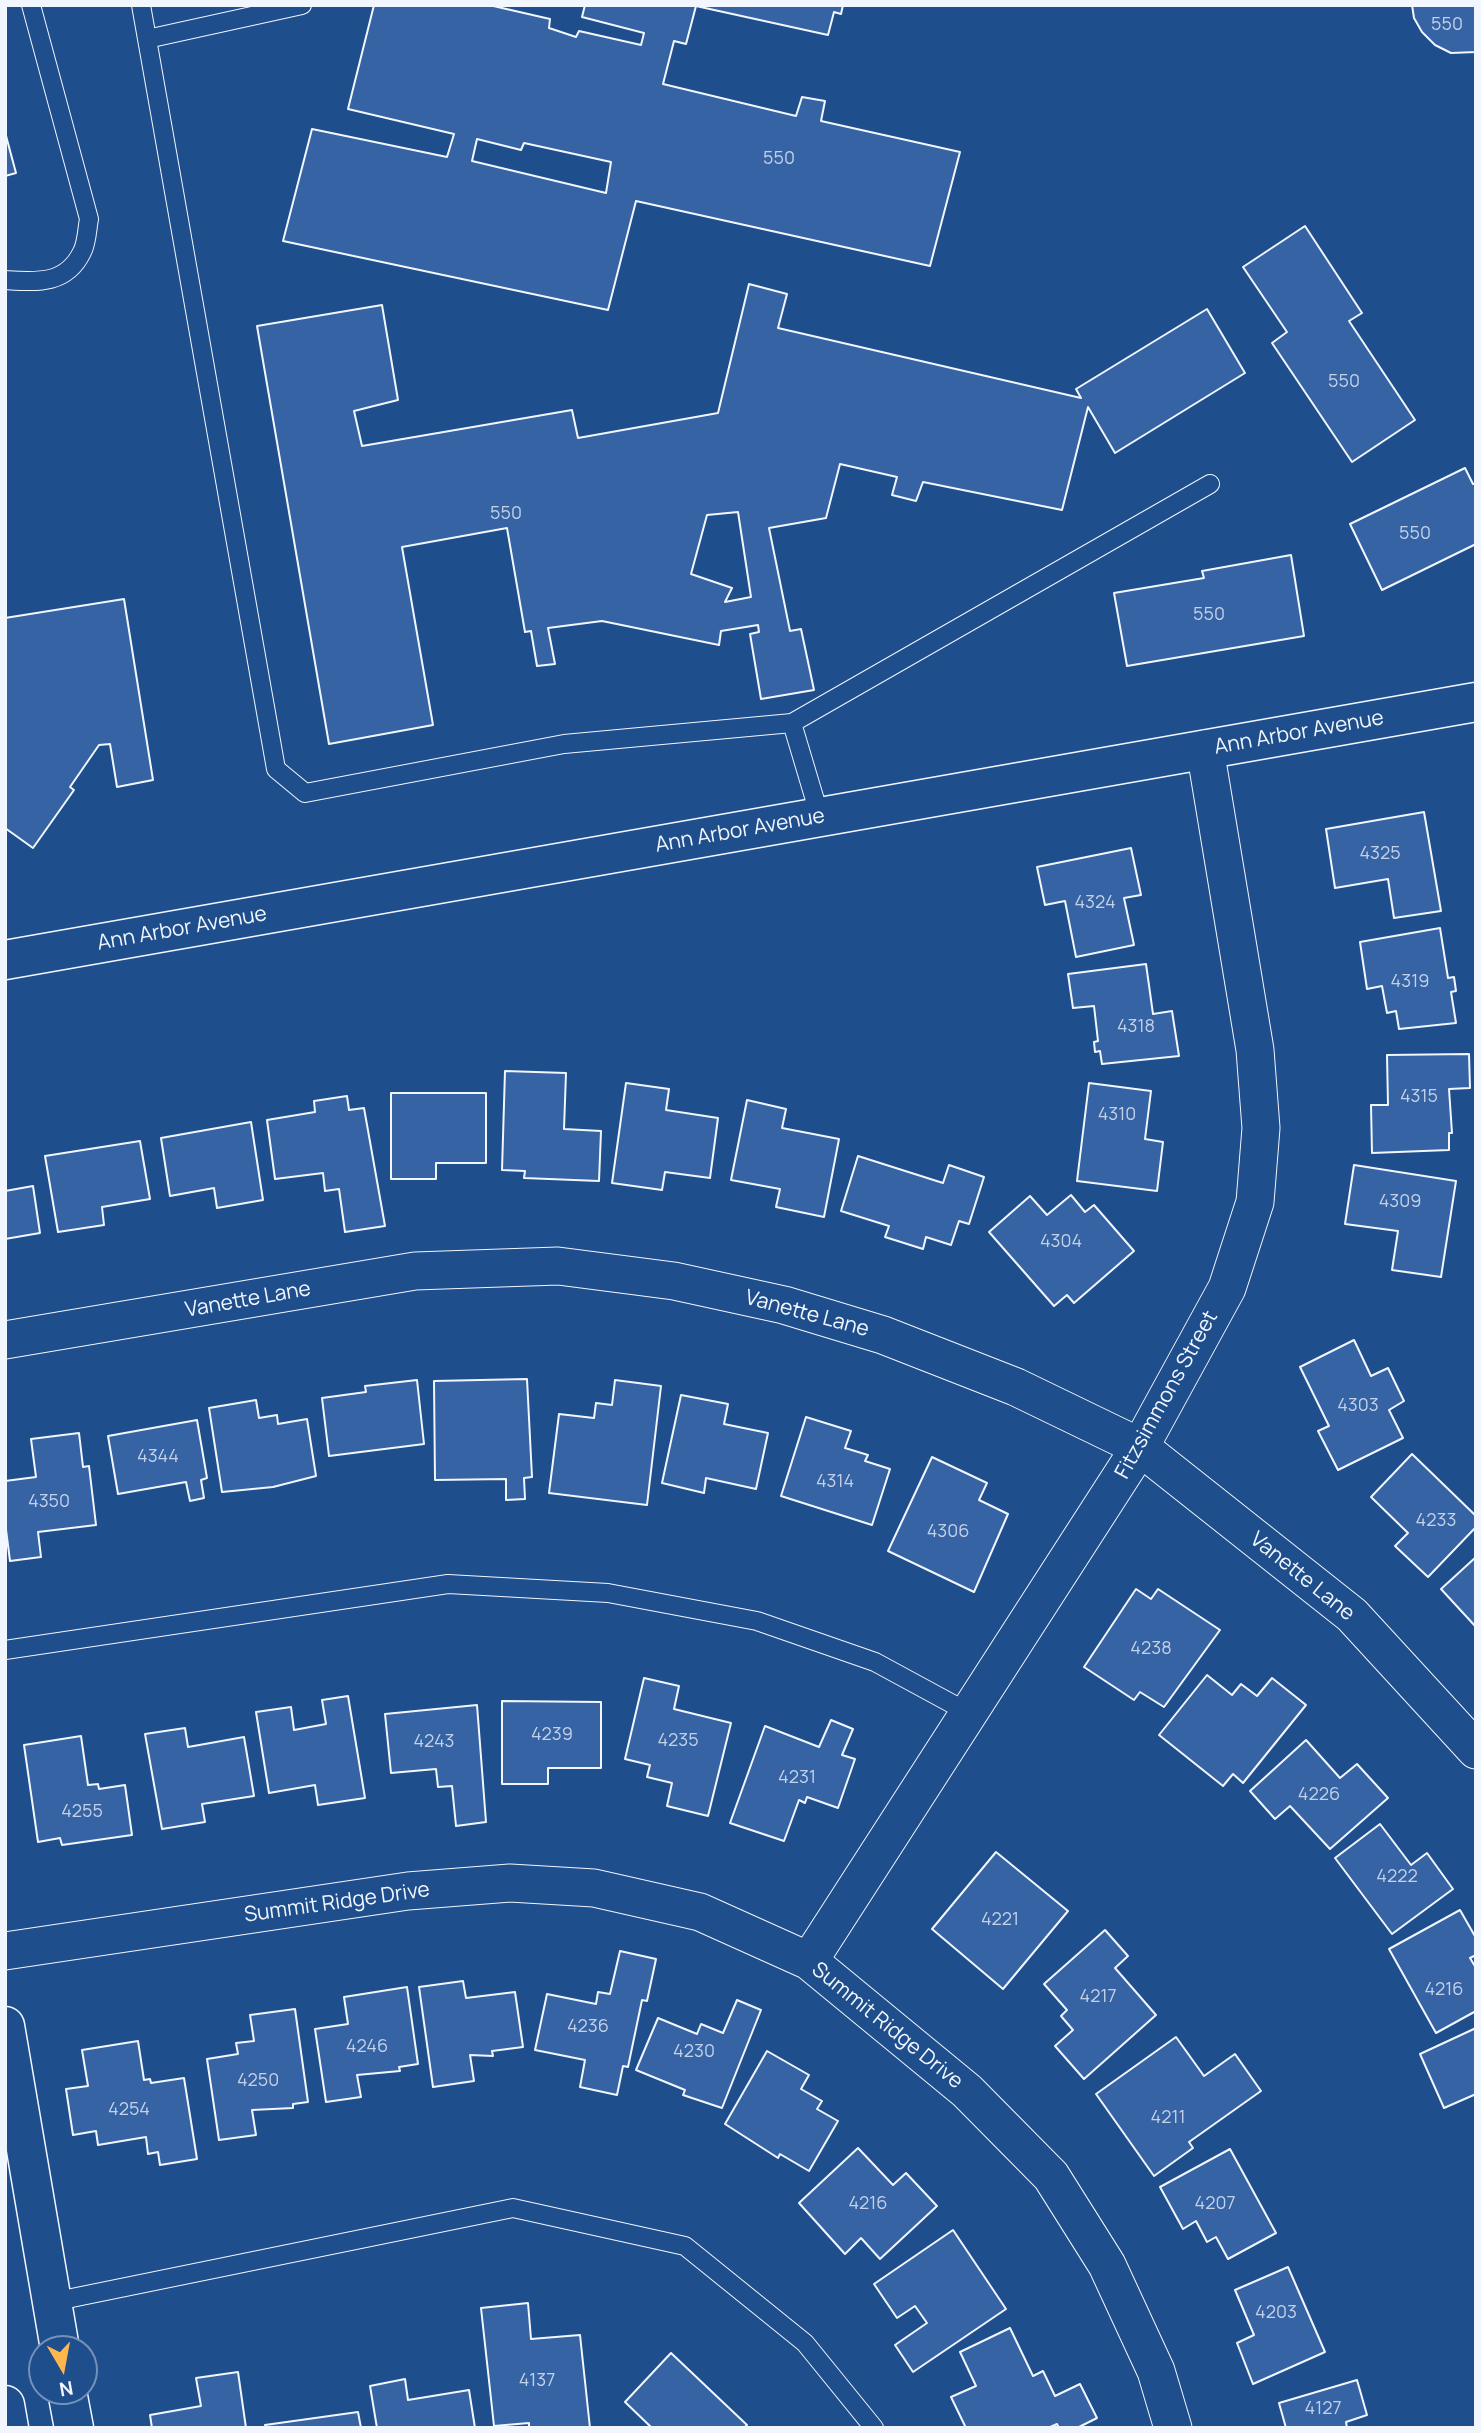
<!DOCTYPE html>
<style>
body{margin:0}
#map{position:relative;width:1481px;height:2433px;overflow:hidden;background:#1f4e8c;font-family:Manrope,sans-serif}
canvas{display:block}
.frame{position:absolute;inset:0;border:7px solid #f2f6ff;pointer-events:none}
.north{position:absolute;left:28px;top:2335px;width:70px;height:70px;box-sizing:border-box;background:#1f4e8c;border:2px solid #7391ba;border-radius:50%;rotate:170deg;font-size:19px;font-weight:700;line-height:28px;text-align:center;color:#f2f6ff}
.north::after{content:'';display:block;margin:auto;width:24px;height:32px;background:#ffb74d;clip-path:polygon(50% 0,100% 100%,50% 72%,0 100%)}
</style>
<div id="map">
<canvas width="1481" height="2433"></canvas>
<div class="frame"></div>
<div class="north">N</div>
</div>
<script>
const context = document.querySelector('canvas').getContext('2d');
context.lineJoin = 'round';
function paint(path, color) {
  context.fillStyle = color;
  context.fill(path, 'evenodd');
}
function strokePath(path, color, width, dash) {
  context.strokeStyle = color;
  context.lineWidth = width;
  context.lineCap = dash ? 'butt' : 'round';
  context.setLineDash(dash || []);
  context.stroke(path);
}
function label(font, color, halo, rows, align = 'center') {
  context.font = font + ' Manrope,sans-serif';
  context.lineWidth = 5;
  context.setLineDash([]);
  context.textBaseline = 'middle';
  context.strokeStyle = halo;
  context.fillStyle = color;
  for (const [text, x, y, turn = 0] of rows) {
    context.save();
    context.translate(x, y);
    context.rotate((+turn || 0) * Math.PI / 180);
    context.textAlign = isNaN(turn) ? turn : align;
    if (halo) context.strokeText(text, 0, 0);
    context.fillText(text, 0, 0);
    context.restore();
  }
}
const building = new Path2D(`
 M374,5H489L550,19L549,28L576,37L579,31L641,45L644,33L582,17L585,5H843L841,14L834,12L828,35L696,6L686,44L674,41L663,84L796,116L802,97L825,101L821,121L960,152L930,266L636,201L608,310L283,241L312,129L447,157L454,134L348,109ZM477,139L521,150L524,143L611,162L606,193L472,161Z
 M1412,5H1476V52L1451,53L1435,45L1422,32L1414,18Z
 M5,132L16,173L5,176Z
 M1305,226L1362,313L1349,321L1415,420L1352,462L1272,343L1287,332L1243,267Z
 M749,284L787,294L778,328L1081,398L1076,389L1207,309L1245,373L1115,453L1088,407L1062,510L923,482L916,501L892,495L897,477L840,464L826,518L769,528L790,631L801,629L814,690L761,699L750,634L759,632L758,625L721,631L719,645L602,621L548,628L555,664L537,666L531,631L525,632L507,528L402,547L433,725L329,744L257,326L382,305L398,400L354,411L362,446L572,410L578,438L718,413ZM738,512L751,597L725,602L732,588L691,574L707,515Z
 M1465,468L1473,484L1476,483V544L1382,590L1350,524Z
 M1291,555L1304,636L1127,666L1114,593L1204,578L1202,571Z
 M124,599L153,780L117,787L110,744L99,745L70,787L74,790L33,848L5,828V618Z
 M1424,812L1441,911L1394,918L1388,879L1335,888L1326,829Z
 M1131,848L1141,895L1124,898L1134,945L1076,957L1065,901L1045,905L1037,867Z
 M1440,928L1448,978L1454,977L1456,991L1451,992L1456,1023L1399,1029L1396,1011L1387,1013L1382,986L1367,989L1360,942Z
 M1146,964L1153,1014L1172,1011L1179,1056L1102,1064L1100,1051L1095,1052L1094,1042L1098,1041L1094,1006L1073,1008L1068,974Z
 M1469,1054L1470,1088L1449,1089L1452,1133H1449V1150L1372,1153L1371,1105H1388L1387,1055Z
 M505,1071L566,1073L564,1129L601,1131L599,1181L524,1178L525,1171L502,1170Z
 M626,1083L669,1089L666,1110L718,1118L710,1178L665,1172L662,1190L612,1183Z
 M1089,1083L1151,1091L1145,1139L1163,1142L1157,1191L1077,1181Z
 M391,1093H486V1163H436V1179H391Z
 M347,1096L349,1110L364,1108L385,1226L345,1232L339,1189L325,1191L323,1173L275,1179L267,1120L315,1112L314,1101Z
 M747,1100L786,1109L782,1128L839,1139L824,1217L776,1207L780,1189L731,1180Z
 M251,1122L263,1200L217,1208L214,1188L170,1196L161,1138Z
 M140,1141L150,1199L102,1207L104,1225L58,1232L45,1156Z
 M858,1156L943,1183L949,1165L984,1177L969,1224L959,1221L951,1245L926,1237L923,1249L885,1237L889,1226L841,1211Z
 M1354,1165L1456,1181L1441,1277L1392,1270L1398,1231L1345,1224Z
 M33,1186L40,1233L5,1239V1191Z
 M1071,1195L1085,1212L1094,1205L1134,1251L1074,1303L1067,1295L1054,1306L989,1232L1030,1196L1047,1215Z
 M1354,1340L1371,1376L1388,1368L1404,1401L1389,1410L1403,1438L1338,1470L1318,1431L1329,1426L1300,1367Z
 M527,1379L532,1477L524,1478L525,1499L506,1500V1479L435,1480L434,1381Z
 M417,1380L424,1444L329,1456L322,1398L366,1392L365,1386Z
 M615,1380L661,1386L647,1505L549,1493L559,1414L594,1418L596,1403L612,1405Z
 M681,1395L728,1404L724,1424L768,1433L756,1489L706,1478L704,1493L662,1483Z
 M256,1400L259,1418L277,1415L278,1424L307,1419L316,1476L273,1487L222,1492L209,1408Z
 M806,1417L851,1431L845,1448L868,1455L865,1461L890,1469L872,1525L781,1496Z
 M197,1420L207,1478L201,1480L204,1498L190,1501L186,1482L118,1494L108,1436Z
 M79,1433L83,1467L89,1466L96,1525L38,1532L41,1557L10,1561L5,1522V1481L36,1477L31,1439Z
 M1412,1454L1476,1516V1527L1428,1577L1395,1546L1408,1533L1371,1497Z
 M932,1457L987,1483L979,1500L1008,1514L974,1592L888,1551Z
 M1476,1557V1627L1441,1589Z
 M1136,1589L1151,1599L1158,1589L1220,1630L1164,1707L1140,1692L1134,1700L1084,1667Z
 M1207,1675L1232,1695L1241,1684L1257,1696L1272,1678L1306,1705L1243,1783L1233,1774L1223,1786L1159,1735Z
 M644,1678L679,1686L674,1709L731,1723L708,1816L667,1806L672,1783L647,1777L650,1765L625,1759Z
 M348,1696L365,1798L318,1805L315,1785L269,1793L256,1712L291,1707L294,1730L326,1724L322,1700Z
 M502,1701L601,1702V1768H548V1784H502Z
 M477,1705L486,1822L456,1826L452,1786L438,1787L436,1769L391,1773L385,1714Z
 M831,1720L853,1729L842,1755L855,1759L838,1808L807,1797L805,1803L799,1800L784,1841L730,1823L765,1726L819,1747Z
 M185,1728L188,1747L244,1737L254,1796L202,1804L205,1822L162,1829L145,1734Z
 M81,1736L88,1785L98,1784L99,1789L125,1785L132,1835L62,1845L60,1838L38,1842L24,1745Z
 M1306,1740L1340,1778L1357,1764L1388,1798L1330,1849L1290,1806L1275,1819L1250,1791Z
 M1380,1824L1411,1865L1427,1853L1453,1889L1392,1934L1335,1858Z
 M996,1852L1068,1911L1003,1989L932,1929Z
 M1460,1910L1476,1938V1955L1470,1958L1476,1968V2011L1436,2033L1389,1949Z
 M1105,1930L1128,1956L1115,1968L1156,2015L1084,2079L1055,2046L1073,2030L1061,2016L1067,2010L1044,1984Z
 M620,1951L656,1959L647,2001L642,2000L628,2067L623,2066L617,2095L580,2087L585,2060L535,2050L547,1994L596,2004L598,1992L610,1994Z
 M463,1981L466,1998L515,1992L523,2047L492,2051L493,2056L470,2055L474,2081L433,2087L419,1987Z
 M407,1987L418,2064L399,2067L400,2071L357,2075L361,2097L326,2102L315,2029L348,2024L344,1997Z
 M737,2000L761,2010L722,2108L683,2095L685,2090L636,2070L658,2018L697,2034L701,2024L723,2033Z
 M295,2009L308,2102L293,2104V2108L252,2110L256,2135L219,2140L207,2059L238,2054L236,2043L254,2041L250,2015Z
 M1476,2028V2094L1444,2108L1420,2054Z
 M1176,2037L1204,2076L1235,2054L1261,2091L1189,2142L1193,2148L1154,2176L1096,2094Z
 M138,2041L144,2080L150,2079L151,2083L184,2078L197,2159L160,2165L158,2152L148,2154L146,2137L98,2145L96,2131L73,2135L66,2089L88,2086L82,2050Z
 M767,2051L809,2075L801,2089L822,2101L817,2109L838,2121L809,2171L780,2154L778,2158L725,2124Z
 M858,2148L893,2185L906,2173L937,2206L880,2259L861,2238L845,2254L799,2203Z
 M1230,2149L1276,2233L1228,2259L1216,2237L1207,2242L1196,2221L1183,2229L1160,2187Z
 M953,2230L1006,2309L913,2372L895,2345L927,2323L915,2306L897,2318L874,2284Z
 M1288,2267L1325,2352L1253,2384L1237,2343L1254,2335L1235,2290Z
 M528,2303L531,2339L580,2335L590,2428H529V2423L494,2426L481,2308Z
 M1010,2328L1033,2376L1043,2371L1055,2396L1080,2384L1097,2418L1077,2428H1059L1057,2424L1048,2428H966L951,2397L976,2386L960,2352Z
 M671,2353L747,2425L744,2428H652L625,2402Z
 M238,2372L246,2428H152L150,2415L201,2406L196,2378Z
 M405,2379L408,2400L469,2390L475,2428H377L370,2386Z
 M1357,2380L1367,2415L1346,2422L1347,2428H1286L1279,2403Z
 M358,2412L361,2428H266L265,2425Z`);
paint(building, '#3563a3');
strokePath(building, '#f2f6ff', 2);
const lane = new Path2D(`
 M141,5L276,769L305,793L564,744L792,723L820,817
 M147,39L302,5
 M5,280C37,282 66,285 82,252C87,243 87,229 89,219L31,5
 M792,723L1210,484
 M5,1650L448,1584L608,1593L757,1621L875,1662L969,1713
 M52,2302L513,2208L685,2246L805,2343L874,2428`);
const street = new Path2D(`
 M5,1340L415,1271L558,1266L674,1281L784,1305L883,1335L1016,1387L1140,1447L1352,1615L1476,1750
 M5,1951L408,1891L510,1883L594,1888L700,1912L809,1961L967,2091L1051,2176L1107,2265L1156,2371L1173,2428
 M809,1961L1140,1447L1227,1288L1255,1202L1261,1128L1255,1050L1205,749`);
const secondary = new Path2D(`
 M5,960L1476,702
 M5,2026L60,2349
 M67,2391L74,2428
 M5,2405L9,2428`);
strokePath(lane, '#f2f6ff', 20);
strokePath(street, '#f2f6ff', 39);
strokePath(secondary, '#f2f6ff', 41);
strokePath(lane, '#1f4e8c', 18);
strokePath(street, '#1f4e8c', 37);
strokePath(secondary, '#1f4e8c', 38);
label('18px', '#c3d1e8', null, [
 ["550",1447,25],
 ["550",779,159],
 ["550",1344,382],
 ["550",506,514],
 ["550",1415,534],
 ["550",1209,615],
 ["4325",1380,854],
 ["4324",1095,903],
 ["4319",1410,982],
 ["4318",1136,1027],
 ["4315",1419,1097],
 ["4310",1117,1115],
 ["4309",1400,1202],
 ["4304",1061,1242],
 ["4303",1358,1406],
 ["4344",158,1457],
 ["4314",835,1482],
 ["4350",49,1502],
 ["4233",1436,1521],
 ["4306",948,1532],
 ["4238",1151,1649],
 ["4239",552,1735],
 ["4235",678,1741],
 ["4243",434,1742],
 ["4231",797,1778],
 ["4226",1319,1795],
 ["4255",82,1812],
 ["4222",1397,1877],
 ["4221",1000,1920],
 ["4216",1444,1990],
 ["4217",1098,1997],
 ["4236",588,2027],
 ["4246",367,2047],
 ["4230",694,2052],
 ["4250",258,2081],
 ["4254",129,2110],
 ["4211",1168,2118],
 ["4216",868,2204],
 ["4207",1215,2204],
 ["4203",1276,2313],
 ["4137",537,2381],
 ["4127",1323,2409]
]);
label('21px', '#f2f6ff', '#1f4e8c', [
 ["Ann Arbor Avenue",1299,733,-10],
 ["Ann Arbor Avenue",740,831,-10],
 ["Ann Arbor Avenue",182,929,-10],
 ["Vanette Lane",248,1300,-10],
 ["Vanette Lane",807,1314,15],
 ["Fitzsimmons Street",1167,1395,-61],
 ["Vanette Lane",1302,1577,39],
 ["Summit Ridge Drive",337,1903,-8],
 ["Summit Ridge Drive",887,2026,39]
]);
</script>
